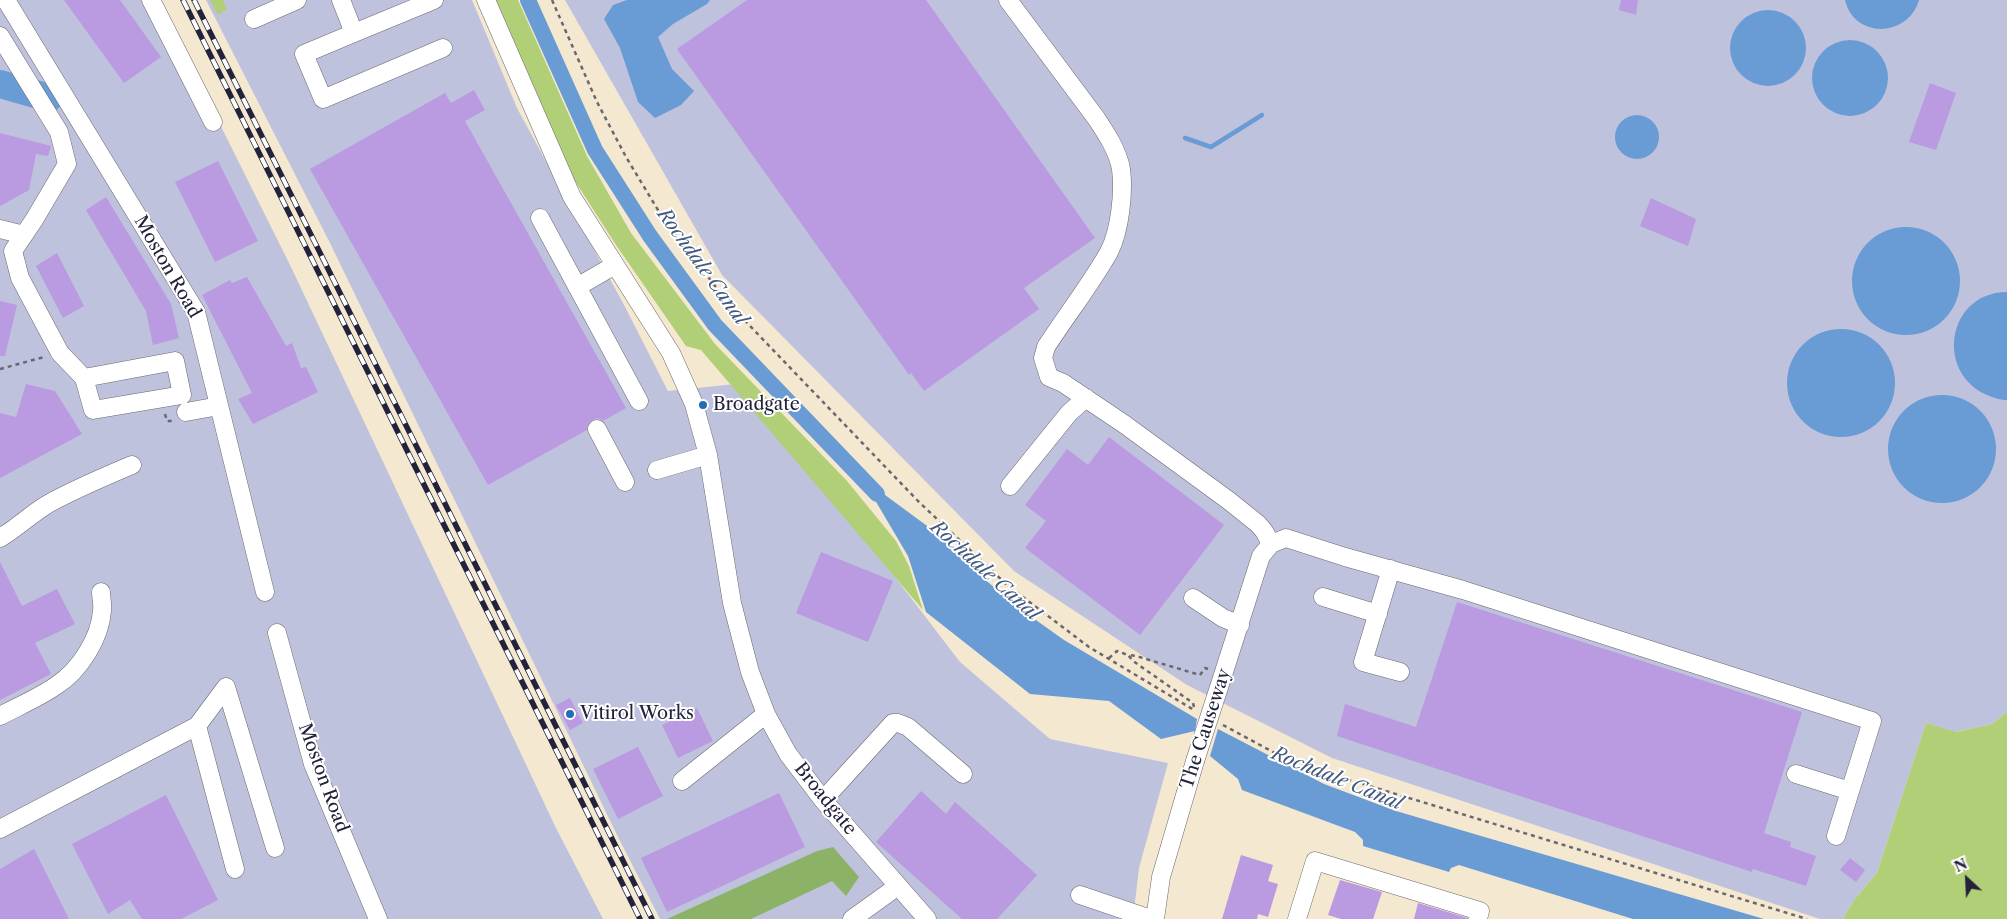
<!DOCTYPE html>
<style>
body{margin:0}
#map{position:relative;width:2007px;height:919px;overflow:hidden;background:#f4e8d0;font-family:"Libre Caslon Text",serif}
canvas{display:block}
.north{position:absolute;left:1942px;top:854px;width:50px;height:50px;-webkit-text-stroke:4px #fff;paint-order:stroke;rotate:335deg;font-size:14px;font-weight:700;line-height:20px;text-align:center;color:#22223b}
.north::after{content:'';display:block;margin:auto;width:18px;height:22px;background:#22223b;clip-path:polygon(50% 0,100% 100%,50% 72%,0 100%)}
</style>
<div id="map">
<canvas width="2007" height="919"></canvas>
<div class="north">N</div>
</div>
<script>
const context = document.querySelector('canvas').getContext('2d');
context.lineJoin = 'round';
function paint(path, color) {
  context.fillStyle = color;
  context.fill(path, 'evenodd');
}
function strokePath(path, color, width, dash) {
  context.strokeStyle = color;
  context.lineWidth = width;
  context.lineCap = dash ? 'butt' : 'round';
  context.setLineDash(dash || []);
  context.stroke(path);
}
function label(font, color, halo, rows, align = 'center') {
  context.font = font + ' "Libre Caslon Text",serif';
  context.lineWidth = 4;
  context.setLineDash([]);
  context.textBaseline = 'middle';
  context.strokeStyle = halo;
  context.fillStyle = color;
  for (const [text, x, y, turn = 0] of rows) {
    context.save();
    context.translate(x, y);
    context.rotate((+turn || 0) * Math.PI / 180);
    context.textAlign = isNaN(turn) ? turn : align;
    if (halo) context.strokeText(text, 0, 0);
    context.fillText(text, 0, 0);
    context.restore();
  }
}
paint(new Path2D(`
 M0,0H158L291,267L556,828L603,919H0Z
 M206,0H472L517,108L623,303L668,391L735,384L833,496L960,662L1050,739L1168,763L1139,868L1133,919H660L619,839L329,241Z
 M565,0H2007V712L1992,724L1955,732L1926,723L1877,873L1854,900L1843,919H1820L1332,758L1187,685L1014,571L722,275Z`), '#bfc2dd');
paint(new Path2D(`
 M210,0H223L227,9L218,15Z
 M494,0H518L587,156L631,233L715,344L847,481L896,541L909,566L923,610L701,350L686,346L616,245L566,167Z
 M2007,712V919H1843L1854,900L1877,873L1926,723L1956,732L1992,724Z`), '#b0cf76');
paint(new Path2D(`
 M833,847L859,877L846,896L832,881L751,919H667L817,851Z`), '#8cb267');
paint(new Path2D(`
 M627,0H710L707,4L673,24L658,37L672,69L694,91L681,105L655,118L638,102L620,48L604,19L613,5Z
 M1845,0H1919C1908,38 1854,39 1845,0Z
 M1730 48a38 38 0 1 1 76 0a38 38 0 1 1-76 0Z
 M1812 78a38 38 0 1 1 76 0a38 38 0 1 1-76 0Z
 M1615 137a22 22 0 1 1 44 0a22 22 0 1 1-44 0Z
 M1852 281a54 54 0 1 1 108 0a54 54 0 1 1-108 0Z
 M2007,292V400H2004C1932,388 1942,292 2007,292Z
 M1787 383a54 54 0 1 1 108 0a54 54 0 1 1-108 0Z
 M1888 449a54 54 0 1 1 108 0a54 54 0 1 1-108 0Z
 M862,478L938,534L977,573L1019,608L1064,640L1197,719L1195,731L1161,739L1109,701L1030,694L926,612L908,556Z
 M1218,729L1324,784L1396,811L1764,919H1633L1459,865L1451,868L1449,872L1363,846V840L1355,832L1242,790L1238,779L1210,756Z`), '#699cd4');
strokePath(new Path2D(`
 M1185,138L1211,147L1262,115`), '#699cd4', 4.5);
strokePath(new Path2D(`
 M528,0L595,150L650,236L715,325L877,494`), '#699cd4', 16);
strokePath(new Path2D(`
 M0,84L49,98`), '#699cd4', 28);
paint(new Path2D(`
 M64,0H120L161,57L124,83Z
 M747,0H926L1095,238L1024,288L1039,309L924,391L911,373L909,375L677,49Z
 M1621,0H1638L1636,15L1619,10Z
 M1930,83L1956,93L1936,150L1909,142Z
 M474,90L485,110L465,121L626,408L603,421L598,418L592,420L588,424L587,430L488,485L310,169L445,93L451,103Z
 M0,133L51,146L48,156L36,154L29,190L0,206Z
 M218,161L258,241L215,262L175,182Z
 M106,197L171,304L179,338L153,345L146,311L86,210Z
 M1651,198L1696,219L1688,246L1640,226Z
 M57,253L84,306L63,318L36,266Z
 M247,277L286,346L292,343L301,368L306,367L318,392L253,424L238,399L252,393L202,295L230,280L232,283Z
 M0,301L17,305L5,356H0Z
 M26,384L55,391L82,434L0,478V413L16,417Z
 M1109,437L1224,525L1140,635L1025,548L1046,521L1025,505L1067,449L1088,465Z
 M821,552L893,581L868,642L796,613Z
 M0,562L22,606L57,589L75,624L35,643L51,674L0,700Z
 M1457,602L1802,712L1764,833L1791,842L1790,847L1816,856L1806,886L1753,869L1752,872L1337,736L1345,704L1416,727Z
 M570,698L583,723L570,730L556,705Z
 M697,708L713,741L678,758L662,725Z
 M638,747L663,796L618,819L593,769Z
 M921,791L946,814L955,802L1037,875L997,919H962L876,842Z
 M779,793L805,847L667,912L641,858Z
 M166,795L218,900L181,919H142L130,900L108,914L72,844Z
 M34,849L69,919H0V869Z
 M1241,855L1273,865L1268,881L1278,884L1268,917L1258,914L1257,919H1222Z
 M1850,858L1865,870L1856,882L1840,870Z
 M1340,880L1382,892L1373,919H1341L1328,915Z
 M1418,903L1468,918V919H1414Z`), '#ba9ae0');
const minor = new Path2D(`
 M6,0L196,312L265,592
 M151,0L213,122
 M341,0L354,33L434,0
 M486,0L572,197L671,353L694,404L708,455L732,603L750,672L766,714L788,754L823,800L927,919
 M1008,0L1096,118C1106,133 1118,151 1121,169C1124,192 1120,231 1109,252C1091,284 1066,316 1046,347L1043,358L1049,377L1063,383L1124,424L1228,500L1258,524L1264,531L1271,544
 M254,19L297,0
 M354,33L304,54L323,99L443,48
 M0,36L59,132L67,164L34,220L13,251L20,278L60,353L84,378L93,410L182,395L175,361L84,378
 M540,218L639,401
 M0,229L24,235
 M577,287L615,265
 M186,412L219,406
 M597,429L625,482
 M657,470L708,455
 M1010,486L1069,413L1086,398
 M0,538C17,528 31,514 48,504C75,489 104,477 132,465
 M1391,569L1363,662L1400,672
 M1323,597L1378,614
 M1193,598L1223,618L1240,625
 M277,633L313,764L378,919
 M1222,678L1261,556L1271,544L1286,538L1345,557L1463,590L1872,721L1836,836
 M0,716C19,706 40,697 57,685C80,670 100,638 102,611C103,605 101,598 101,592
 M197,726L226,687L275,848
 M1796,774L1850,791
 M682,781L766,714
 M823,800L893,723H898L908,727L963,774
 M0,829L197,726L235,869
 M1080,895L1151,919
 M852,919L898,886
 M1155,919L1161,877L1195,761
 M1297,919L1315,861L1480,911L1478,919`);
strokePath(minor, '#6c676f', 19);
strokePath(new Path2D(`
 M552,0L597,102L626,157L661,215L728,303L918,501L1007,585L1089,647L1194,710
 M0,369L44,357
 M165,414L167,421H172
 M1109,658L1117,651L1128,655
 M1194,707L1193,703L1133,661L1128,655L1136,656L1200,675L1205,668L1208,669
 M1223,725L1273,752L1317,770L1807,919`), '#6c676f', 2.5, [4, 4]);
strokePath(minor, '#fff', 18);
const rail = new Path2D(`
 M183,0L640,919
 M194,0L652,919`);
strokePath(rail, '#22223b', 5.5);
strokePath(rail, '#fff', 4, [11]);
const minorBridge = new Path2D(`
 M1195,761L1222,678`);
strokePath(minorBridge, '#6c676f', 19, []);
strokePath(minorBridge, '#fff', 18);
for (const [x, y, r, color] of [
 [703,405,5,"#1f6fb2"],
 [570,714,5,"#1f6fb2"]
]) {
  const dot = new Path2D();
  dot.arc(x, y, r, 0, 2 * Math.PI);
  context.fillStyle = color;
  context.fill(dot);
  strokePath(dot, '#fff', 2);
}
label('18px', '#22223b', '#fff', [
 ["Moston Road",167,267,60],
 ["The Causeway",1206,729,-72],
 ["Moston Road",323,778,70],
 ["Broadgate",825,799,51]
]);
label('18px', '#22223b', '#fff', [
 ["Broadgate",713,405],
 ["Vitirol Works",580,714]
], 'left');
label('italic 19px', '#425980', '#fff', [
 ["Rochdale Canal",702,267,54],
 ["Rochdale Canal",985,571,42],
 ["Rochdale Canal",1337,779,22]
]);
</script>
